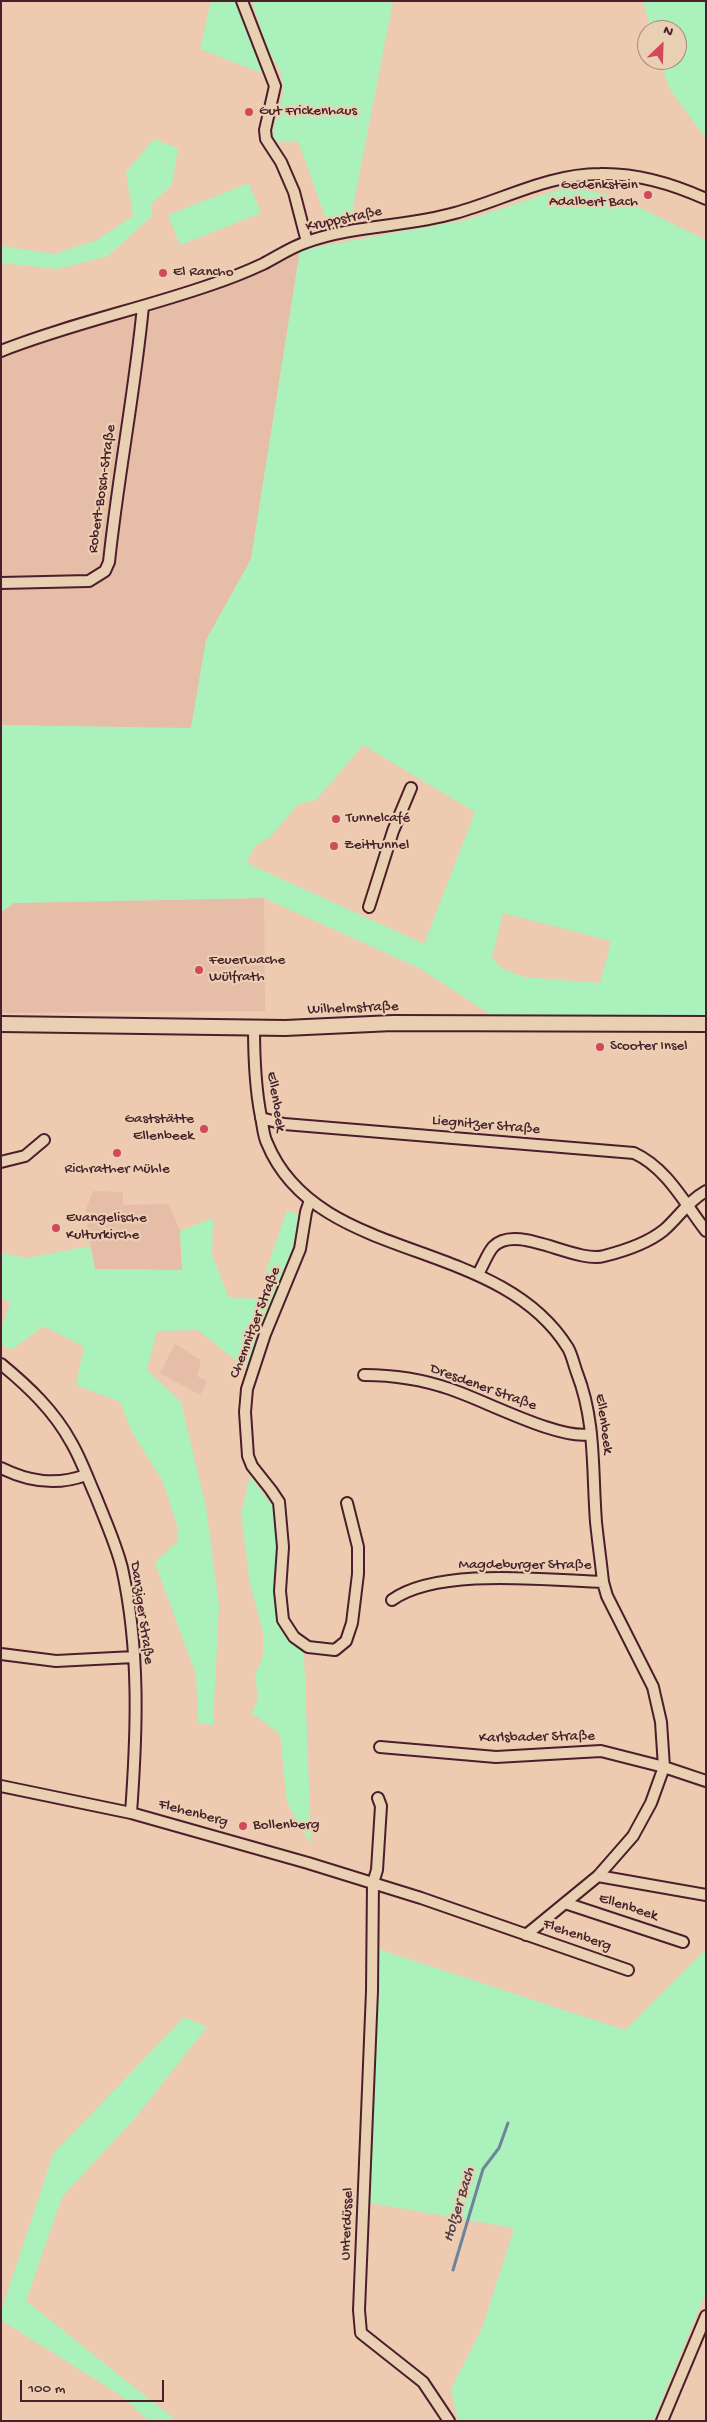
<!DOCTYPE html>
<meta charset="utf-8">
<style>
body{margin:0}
#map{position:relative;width:707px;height:2422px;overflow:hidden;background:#edcab0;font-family:"Gochi Hand",sans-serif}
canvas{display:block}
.frame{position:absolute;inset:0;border:2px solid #4a1f2b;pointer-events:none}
.north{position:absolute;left:637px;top:20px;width:50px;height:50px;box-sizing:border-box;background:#ead0b2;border:1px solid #aa897c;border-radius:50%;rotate:24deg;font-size:14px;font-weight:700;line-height:20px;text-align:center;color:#4a1f2b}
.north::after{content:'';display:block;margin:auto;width:18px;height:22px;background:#d1495b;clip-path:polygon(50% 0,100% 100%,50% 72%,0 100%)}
.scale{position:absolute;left:20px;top:2380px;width:144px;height:22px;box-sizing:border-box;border:2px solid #4a1f2b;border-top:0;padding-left:6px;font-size:15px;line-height:18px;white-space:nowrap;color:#4a1f2b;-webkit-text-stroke:4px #ead0b2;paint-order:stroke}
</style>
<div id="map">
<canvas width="707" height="2422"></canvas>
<div class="frame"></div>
<div class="north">N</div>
<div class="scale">100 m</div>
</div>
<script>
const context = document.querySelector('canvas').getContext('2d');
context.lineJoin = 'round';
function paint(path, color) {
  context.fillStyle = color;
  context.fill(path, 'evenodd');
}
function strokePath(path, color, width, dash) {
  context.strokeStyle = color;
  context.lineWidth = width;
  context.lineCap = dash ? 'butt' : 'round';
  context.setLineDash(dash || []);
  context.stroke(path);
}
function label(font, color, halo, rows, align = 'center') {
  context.font = font + ' "Gochi Hand",sans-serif';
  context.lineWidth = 4.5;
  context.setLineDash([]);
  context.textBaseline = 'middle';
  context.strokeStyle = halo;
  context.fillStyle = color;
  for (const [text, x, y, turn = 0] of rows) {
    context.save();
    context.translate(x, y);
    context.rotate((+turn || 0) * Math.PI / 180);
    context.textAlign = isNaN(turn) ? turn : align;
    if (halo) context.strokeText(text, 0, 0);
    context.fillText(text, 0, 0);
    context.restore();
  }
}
paint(new Path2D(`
 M300,250L251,559L206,640L191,729L1,725V359L61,336L151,309L233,280Z
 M264,898L265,1011L1,1013V912L14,903Z
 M93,1191L123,1192V1205L169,1204L180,1231L182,1270L95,1269L85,1212Z
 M175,1344L201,1360L197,1376L207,1381L200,1395L160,1373Z`), '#e6bda7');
paint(new Path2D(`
 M211,1H236L262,73L200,49Z
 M252,1H393L351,218L326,219L298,141H274L273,129L283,95L282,74L267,48Z
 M643,1H706V139L669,88L660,60H677V30H651Z
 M154,139L178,148L172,185L152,203V216L108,256L58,269L1,263V246L54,254L97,240L133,216L126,172Z
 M249,183L261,213L180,245L168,215Z
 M568,187L618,197L706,240V1015L494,1017L419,968L264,898L14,903L1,912V725L191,728L206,640L251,559L300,250L466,220ZM363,745L475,812L424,944L247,863L254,847L271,836L298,804L316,800ZM503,913L611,941L600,983L524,977L501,968L492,957Z
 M287,1210L299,1215L287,1274L245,1368L198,1330L157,1331L147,1370L181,1402L206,1507L219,1606L213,1725L198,1723L196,1675L155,1563L178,1541L177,1525L163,1482L132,1432L120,1402L76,1385L84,1347L44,1326L11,1350L1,1345V1327L11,1303L1,1298V1253L27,1258L90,1246L95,1269L182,1270L180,1231L213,1218L212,1255L229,1298L266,1299L275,1277L266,1271Z
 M250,1476L277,1512V1620L304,1653L311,1844L287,1803L280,1734L252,1713L258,1698L255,1675L263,1656V1633L250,1584L241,1514Z
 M372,1947L625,2030L706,1949V2292L653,2421H458L451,2389L483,2326L514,2228L370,2203Z
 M184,2017L207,2027L135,2118L62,2197L26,2301L177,2421H149L120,2395L1,2320V2312L53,2154Z`), '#abf1bc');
strokePath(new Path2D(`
 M453,2270L483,2169L499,2148L508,2123`), '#6d849b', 3);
const street = new Path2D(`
 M242,1L275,86L265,130L266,139L281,162L294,192L307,242
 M1,351C69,324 141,309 210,285C228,279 246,272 263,264C277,257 291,247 307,242C354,225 406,227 455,213C503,200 549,174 600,174C636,173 673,184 706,199
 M1,583L89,581L105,571L109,562C118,476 135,391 143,306
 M369,907L393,831L411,788
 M254,1027C254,1058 255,1087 261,1117C263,1125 263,1135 267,1143C317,1265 498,1235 568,1348C572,1355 574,1365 577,1373C596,1422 592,1470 596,1522C598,1542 601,1562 603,1582L607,1596L653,1687L661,1722L664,1767L651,1803L633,1836L598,1876L526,1935
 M261,1118L284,1124L634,1153C667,1168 685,1204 706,1231
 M1,1162L25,1156L44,1140
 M310,1200L306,1212L300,1249L265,1334L247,1389L245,1412L248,1456L252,1466L271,1490L279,1502L283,1547L280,1591L283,1620L294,1637L308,1647L335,1650L346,1641L352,1623L358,1574V1547L347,1503
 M478,1274C483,1266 487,1254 493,1247C516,1222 575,1264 604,1256C624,1251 648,1243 664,1230C679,1217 688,1201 706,1191
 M1,1364C29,1387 54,1411 71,1442C81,1459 88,1479 96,1497C105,1520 116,1544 122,1568C140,1649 137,1731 131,1813
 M364,1375C394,1375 421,1379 450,1389C484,1400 560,1441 591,1434
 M1,1468C29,1482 56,1486 86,1475
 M392,1600C438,1567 547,1580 603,1582
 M1,1654L56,1661L134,1657
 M380,1747L496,1757L601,1751L664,1767L706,1781
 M1,1786L131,1813L308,1863L421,1898L628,1970
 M378,1798L381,1806L377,1870L373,1883L372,1991L359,2310L361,2333L423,2382L449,2421
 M598,1876L706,1895
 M565,1903L683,1942
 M662,2421L706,2316`);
const secondary = new Path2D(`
 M1,1024L285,1028L393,1023L706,1024`);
strokePath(street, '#4a1f2b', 14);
strokePath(secondary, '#4a1f2b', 18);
strokePath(street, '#ead0b2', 10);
strokePath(secondary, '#ead0b2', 14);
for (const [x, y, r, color] of [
 [249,112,5,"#d1495b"],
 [648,195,5,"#d1495b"],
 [163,273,5,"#d1495b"],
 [336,819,5,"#d1495b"],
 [334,846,5,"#d1495b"],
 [199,970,5,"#d1495b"],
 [600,1047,5,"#d1495b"],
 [204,1129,5,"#d1495b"],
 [117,1153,5,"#d1495b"],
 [56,1228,5,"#d1495b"],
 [243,1826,5,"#d1495b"]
]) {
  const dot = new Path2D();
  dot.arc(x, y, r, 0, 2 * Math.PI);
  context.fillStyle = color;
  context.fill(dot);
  strokePath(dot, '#ead0b2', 2);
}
label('15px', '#4a1f2b', '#ead0b2', [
 ["Gut Frickenhaus",259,112],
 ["Gedenkstein",638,186,"right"],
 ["Adalbert Bach",638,203,"right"],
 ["El Rancho",173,273],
 ["Tunnelcafé",346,819],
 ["Zeittunnel",344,846],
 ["Feuerwache",209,961],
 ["Wülfrath",209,978],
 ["Scooter Insel",610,1047],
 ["Gaststätte",194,1120,"right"],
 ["Ellenbeek",194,1137,"right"],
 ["Richrather Mühle",117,1170,"center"],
 ["Evangelische",66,1219],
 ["Kulturkirche",66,1236],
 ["Bollenberg",253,1826]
], 'left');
label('15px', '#4a1f2b', '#ead0b2', [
 ["Kruppstraße",344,220,-12],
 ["Robert-Bosch-Straße",103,489,-82],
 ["Wilhelmstraße",353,1009,-2],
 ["Ellenbeek",275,1102,81],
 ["Liegnitzer Straße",486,1126,5],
 ["Chemnitzer Straße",256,1323,-69],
 ["Dresdener Straße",483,1388,20],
 ["Ellenbeek",603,1424,82],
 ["Magdeburger Straße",525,1566],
 ["Danziger Straße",141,1613,82],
 ["Karlsbader Straße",537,1738,-1],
 ["Flehenberg",193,1814,15],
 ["Ellenbeek",628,1908,18],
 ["Flehenberg",577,1936,19],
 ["Unterdüssel",348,2224,-88]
]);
label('italic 16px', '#533847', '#ead0b2', [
 ["Holzer Bach",460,2205,-73]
]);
</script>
